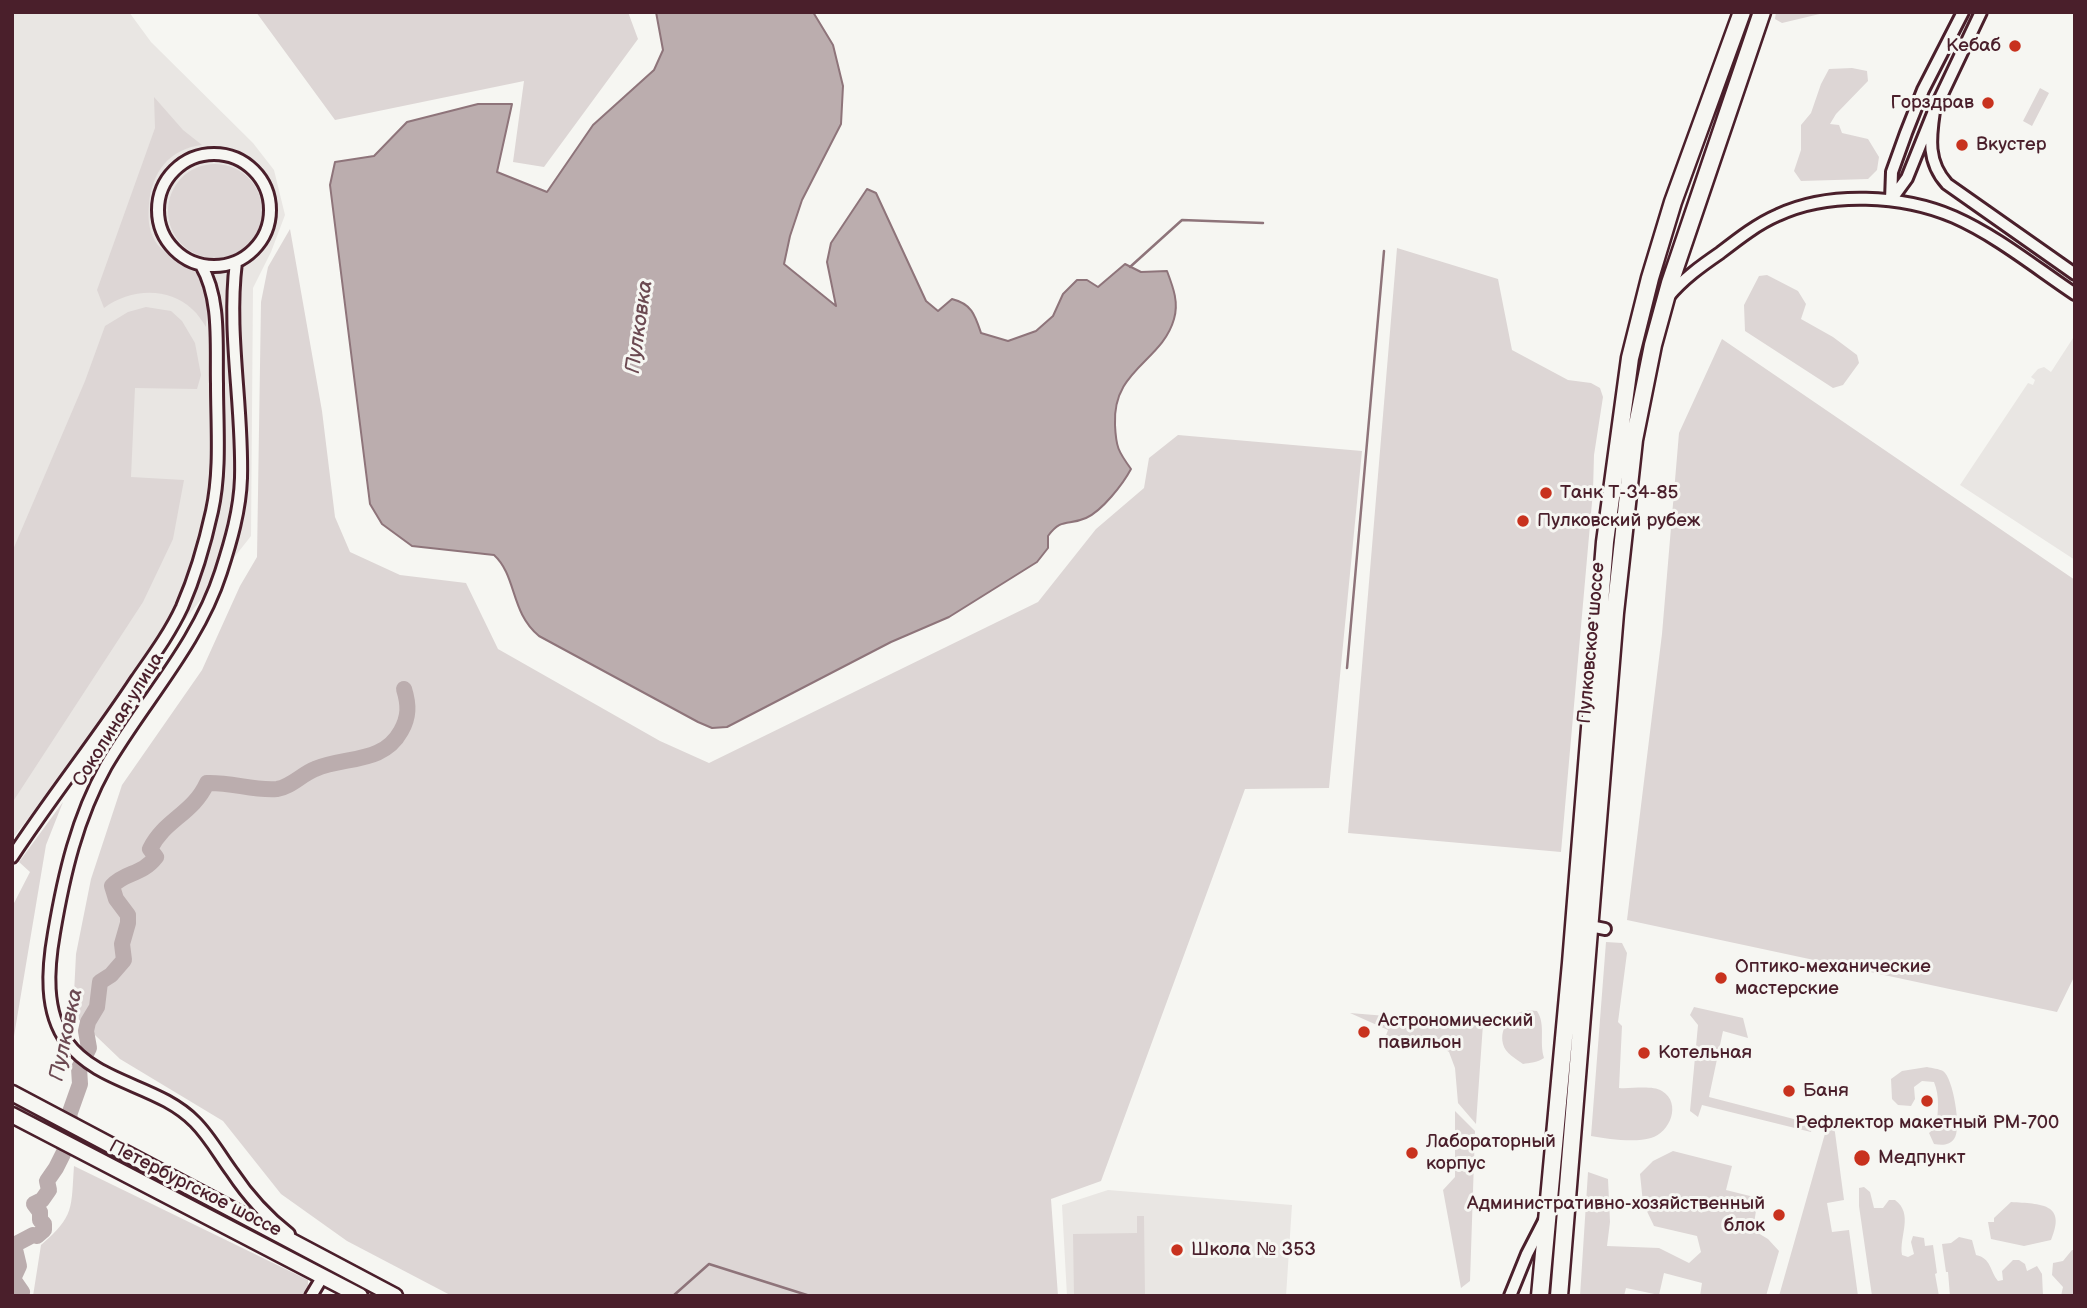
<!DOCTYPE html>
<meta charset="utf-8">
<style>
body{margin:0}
#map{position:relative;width:2087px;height:1308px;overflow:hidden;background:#f6f6f2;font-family:"Balsamiq Sans",sans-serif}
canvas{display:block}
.frame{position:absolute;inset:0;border:14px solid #4a1f2b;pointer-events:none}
</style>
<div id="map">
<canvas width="2087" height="1308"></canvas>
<div class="frame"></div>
</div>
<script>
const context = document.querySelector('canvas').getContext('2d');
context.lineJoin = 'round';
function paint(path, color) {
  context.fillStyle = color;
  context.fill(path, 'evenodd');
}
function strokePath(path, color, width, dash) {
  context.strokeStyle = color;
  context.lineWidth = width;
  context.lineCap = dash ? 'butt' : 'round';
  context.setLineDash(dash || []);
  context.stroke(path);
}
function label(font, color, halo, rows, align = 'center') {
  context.font = font + ' "Balsamiq Sans",sans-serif';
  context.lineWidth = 6;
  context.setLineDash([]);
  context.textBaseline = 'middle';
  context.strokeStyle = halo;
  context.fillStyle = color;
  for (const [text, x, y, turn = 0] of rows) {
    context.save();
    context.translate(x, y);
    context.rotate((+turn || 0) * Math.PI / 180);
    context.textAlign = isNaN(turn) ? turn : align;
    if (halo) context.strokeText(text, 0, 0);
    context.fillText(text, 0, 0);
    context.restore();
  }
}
paint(new Path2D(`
 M12,12H129L151,42L253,143L274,170L285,215L271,252L253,288L251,536L12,839Z
 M2075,335V560L1960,485L2028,383L2033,385L2035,380L2031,377L2038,369L2044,367L2051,372Z
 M1108,1190L1292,1205L1286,1296H1067L1062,1205Z`), '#e9e6e3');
paint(new Path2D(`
 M256,12H628L638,39L544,167L513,162L524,81L335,120Z
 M1776,12H1828L1782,23L1775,19Z
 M1852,68L1867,71L1868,81L1836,114L1830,124L1839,125L1842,133L1868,139L1879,157L1877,170L1868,179L1801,181L1794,171L1801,150V125L1811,113L1821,84L1829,69Z
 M2040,88L2049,93L2032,126L2023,121Z
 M154,97L183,130L202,145C169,149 152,172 149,204C148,218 148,228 155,241C167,260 195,263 203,284C209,298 207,313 206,327C202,321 198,314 192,309C168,286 129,289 104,308L97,290L155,128Z
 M168 211a47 47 0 1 1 94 0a47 47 0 1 1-94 0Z
 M290,229L322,411L335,517L350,552L400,575L466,583L498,649L660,741L709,763L1038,602L1096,529L1144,488L1149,458L1178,435L1362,451L1329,788L1245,789L1101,1181L1051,1199L1058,1296H452L347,1241L281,1194L223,1121L120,1059L73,1014L76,954L91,879L122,785L202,670L240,586L257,557L261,302L268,267Z
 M1397,248L1498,279L1512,350L1568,380L1591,383L1600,388L1603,397L1594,455L1593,491L1561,852L1348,833Z
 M1767,275L1798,291L1806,304L1801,319L1833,337L1857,355L1859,363L1843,385L1833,388L1745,331L1744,305L1759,276Z
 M146,307L171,311L182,321L195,343L201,375L197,389L135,388L131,477L184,480L173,539L143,602L12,803V552L85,381L105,326L128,312Z
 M1722,339L2075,580V975L2057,1012L1627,920L1662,634L1679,433Z
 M63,802L46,845L12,1048V907L30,872L19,862Z
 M1606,942L1622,943L1627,953L1618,1022L1622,1026L1619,1088C1631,1089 1652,1085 1662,1091C1682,1103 1670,1133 1651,1138C1635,1143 1608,1139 1591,1136Z
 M1694,1007L1743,1018L1748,1038L1723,1031L1709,1097L1813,1124L1811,1132L1702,1105L1698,1117L1690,1111L1698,1025L1690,1015Z
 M1527,1010L1537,1011C1546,1025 1539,1041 1544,1058C1539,1062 1529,1063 1523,1064C1516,1059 1505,1053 1503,1044C1499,1027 1512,1013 1527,1010Z
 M1350,1013L1483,1024L1476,1124L1458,1103L1455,1068L1449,1052L1439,1046L1384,1041L1388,1030Z
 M1927,1067C1932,1068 1939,1069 1943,1071C1953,1077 1962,1130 1954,1139C1949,1146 1941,1145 1934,1144L1929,1133L1936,1127C1938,1113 1940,1096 1934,1082L1922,1081L1914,1087L1915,1099L1911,1106L1898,1105L1892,1099L1891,1079L1902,1071Z
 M1455,1111L1475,1131L1470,1281L1461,1288L1443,1190L1455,1177Z
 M1828,1123L1834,1125L1844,1200L1827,1203L1832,1232L1849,1230L1858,1296H1779Z
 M1673,1151L1732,1166L1726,1190L1758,1198L1753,1230L1768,1239L1779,1251L1766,1296H1700L1702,1283L1664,1273L1659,1295L1626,1288L1624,1296H1580L1588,1172L1608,1179L1610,1222L1607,1246L1659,1248L1689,1263L1701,1252L1697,1236L1654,1226L1643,1203L1640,1174L1653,1161Z
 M74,1166L308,1280V1291L303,1296H33L41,1245C75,1216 71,1208 74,1166Z
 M1864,1187L1870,1192L1874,1208H1883L1889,1200H1895C1914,1214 1899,1236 1902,1255L1908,1257L1914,1254L1911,1242L1913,1236L1924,1238L1925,1246L1933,1245L1937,1273L1935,1274L1939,1296H1872L1859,1206V1188Z
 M2011,1202C2041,1204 2067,1203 2051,1240L2024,1246L1991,1239L1988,1222H1994V1218Z
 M1137,1216H1144L1145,1296H1074L1073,1234L1137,1233Z
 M1959,1237L1972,1240L1976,1255C1991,1258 1990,1271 1998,1281L2003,1280L2002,1271L2013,1260H2019L2025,1264L2027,1271L2037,1266L2042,1274L2043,1296H1950L1948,1272H1946L1942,1244L1951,1243Z
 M2072,1250H2075V1296H2061L2063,1287L2052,1275L2053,1263L2063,1261Z`), '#ddd6d5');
const water = new Path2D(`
 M656,12H813L833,45L843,86L841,124L802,200L790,236L784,264L836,306L827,262L831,243L867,189L876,193L926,301L938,311L952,299C972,304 975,315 981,333L1008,341L1036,331L1053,316L1063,294L1077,280H1087L1098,287L1125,264L1141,272L1167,271C1173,287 1179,302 1174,319C1162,362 1112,369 1115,425C1116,447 1118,451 1131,469C1123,484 1102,511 1086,518C1068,526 1062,517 1048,536V548L1037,562L949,617L891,642L727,727L712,728L698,722L539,636C510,612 517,576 494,555L412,546L382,524L370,504L330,185L335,162L374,156L407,122L478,104H512L497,172L547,192L593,125L654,70L663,50Z`);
paint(water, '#bbadae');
strokePath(water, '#8e747a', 2);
strokePath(new Path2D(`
 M1130,267L1182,220L1263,223
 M1347,668L1384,251
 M673,1296L709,1264L810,1296`), '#8e747a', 2.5);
strokePath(new Path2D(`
 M19,1296L22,1292L13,1279L19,1266L14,1245L33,1235L37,1236L44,1230V1224L40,1220V1212L34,1204L42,1200L49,1190L47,1181L56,1168L74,1132L69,1115L80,1084L79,1068L89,1048L86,1031L88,1022L97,1007L100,982L111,975L124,960L122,944L128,923V915L116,899L112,886C126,871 141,876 156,857L150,849C164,820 193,814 207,783C231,782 254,791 277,789C291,787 302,774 315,769C346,756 383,764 401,731C409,717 409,705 404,689`), '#bbadae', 16);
const minor = new Path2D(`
 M1934,111C1930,138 1927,162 1947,184L2075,274
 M158 210a56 56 0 1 1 112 0a56 56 0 1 1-112 0Z
 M1891,200L1907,178L1934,111L1981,12
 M1891,200L1892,172L1906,133L1923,90L1963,12
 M236,262C227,333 243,406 241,478C240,510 231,541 221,572C198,644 144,701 106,766C77,818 64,874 54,933C48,967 44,1012 67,1042C98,1084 159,1085 195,1122C210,1137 220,1156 232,1172C248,1196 267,1217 289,1234
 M1668,297C1683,279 1701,266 1720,253C1738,239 1757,224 1778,215C1829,191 1903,195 1954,217C1997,236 2036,268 2075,294
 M12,857C52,796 97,740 137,679C153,656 170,633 182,607C195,577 205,543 212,511C221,470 217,426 217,384C216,345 221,299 201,265
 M1590,926L1605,929
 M311,1296L323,1276
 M1510,1296L1527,1254L1545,1219`);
const major = new Path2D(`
 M12,1093L395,1296
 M12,1115L360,1296`);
const highway = new Path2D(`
 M1540,1296L1571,963L1605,542L1630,358L1650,278L1673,202L1742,12
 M1559,1296L1615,613L1634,440L1653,345L1670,283L1762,12`);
strokePath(minor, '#4a1f2b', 16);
strokePath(major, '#4a1f2b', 19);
strokePath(highway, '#4a1f2b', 21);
strokePath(minor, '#f6f6f2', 10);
strokePath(major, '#f6f6f2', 14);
strokePath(highway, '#f6f6f2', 16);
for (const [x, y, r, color] of [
 [2015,46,7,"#c8321e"],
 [1988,103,7,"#c8321e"],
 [1962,145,7,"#c8321e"],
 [1546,493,7,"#c8321e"],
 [1523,521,7,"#c8321e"],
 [1721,978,7,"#c8321e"],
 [1364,1032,7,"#c8321e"],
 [1644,1053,7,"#c8321e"],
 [1789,1091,7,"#c8321e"],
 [1927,1101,7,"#c8321e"],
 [1412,1153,7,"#c8321e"],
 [1862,1158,9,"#c8321e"],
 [1779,1215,7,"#c8321e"],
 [1177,1250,7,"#c8321e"]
]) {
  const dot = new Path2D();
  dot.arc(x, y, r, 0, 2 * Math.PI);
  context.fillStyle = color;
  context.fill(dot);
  strokePath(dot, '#f6f6f2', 2.5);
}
label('19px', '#4a1f2b', '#f6f6f2', [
 ["Кебаб",2001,46,"right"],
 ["Горздрав",1974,103,"right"],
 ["Вкустер",1976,145],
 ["Танк Т-34-85",1560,493],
 ["Пулковский рубеж",1537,521],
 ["Оптико-механические",1735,967],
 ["мастерские",1735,989],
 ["Астрономический",1378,1021],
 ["павильон",1378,1043],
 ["Котельная",1658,1053],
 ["Баня",1803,1091],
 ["Рефлектор макетный РМ-700",1927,1123,"center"],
 ["Лабораторный",1426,1142],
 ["корпус",1426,1164],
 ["Медпункт",1878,1158],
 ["Административно-хозяйственный",1765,1204,"right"],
 ["блок",1765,1226,"right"],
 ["Школа № 353",1191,1250]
], 'left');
label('19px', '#4a1f2b', '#f6f6f2', [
 ["Пулковское шоссе",1592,643,-85],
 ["Соколиная улица",119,720,-58],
 ["Петербургское шоссе",195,1189,27]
]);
label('italic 21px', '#6c4a52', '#f6f6f2', [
 ["Пулковка",640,327,-82],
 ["Пулковка",67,1035,-78]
]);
</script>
